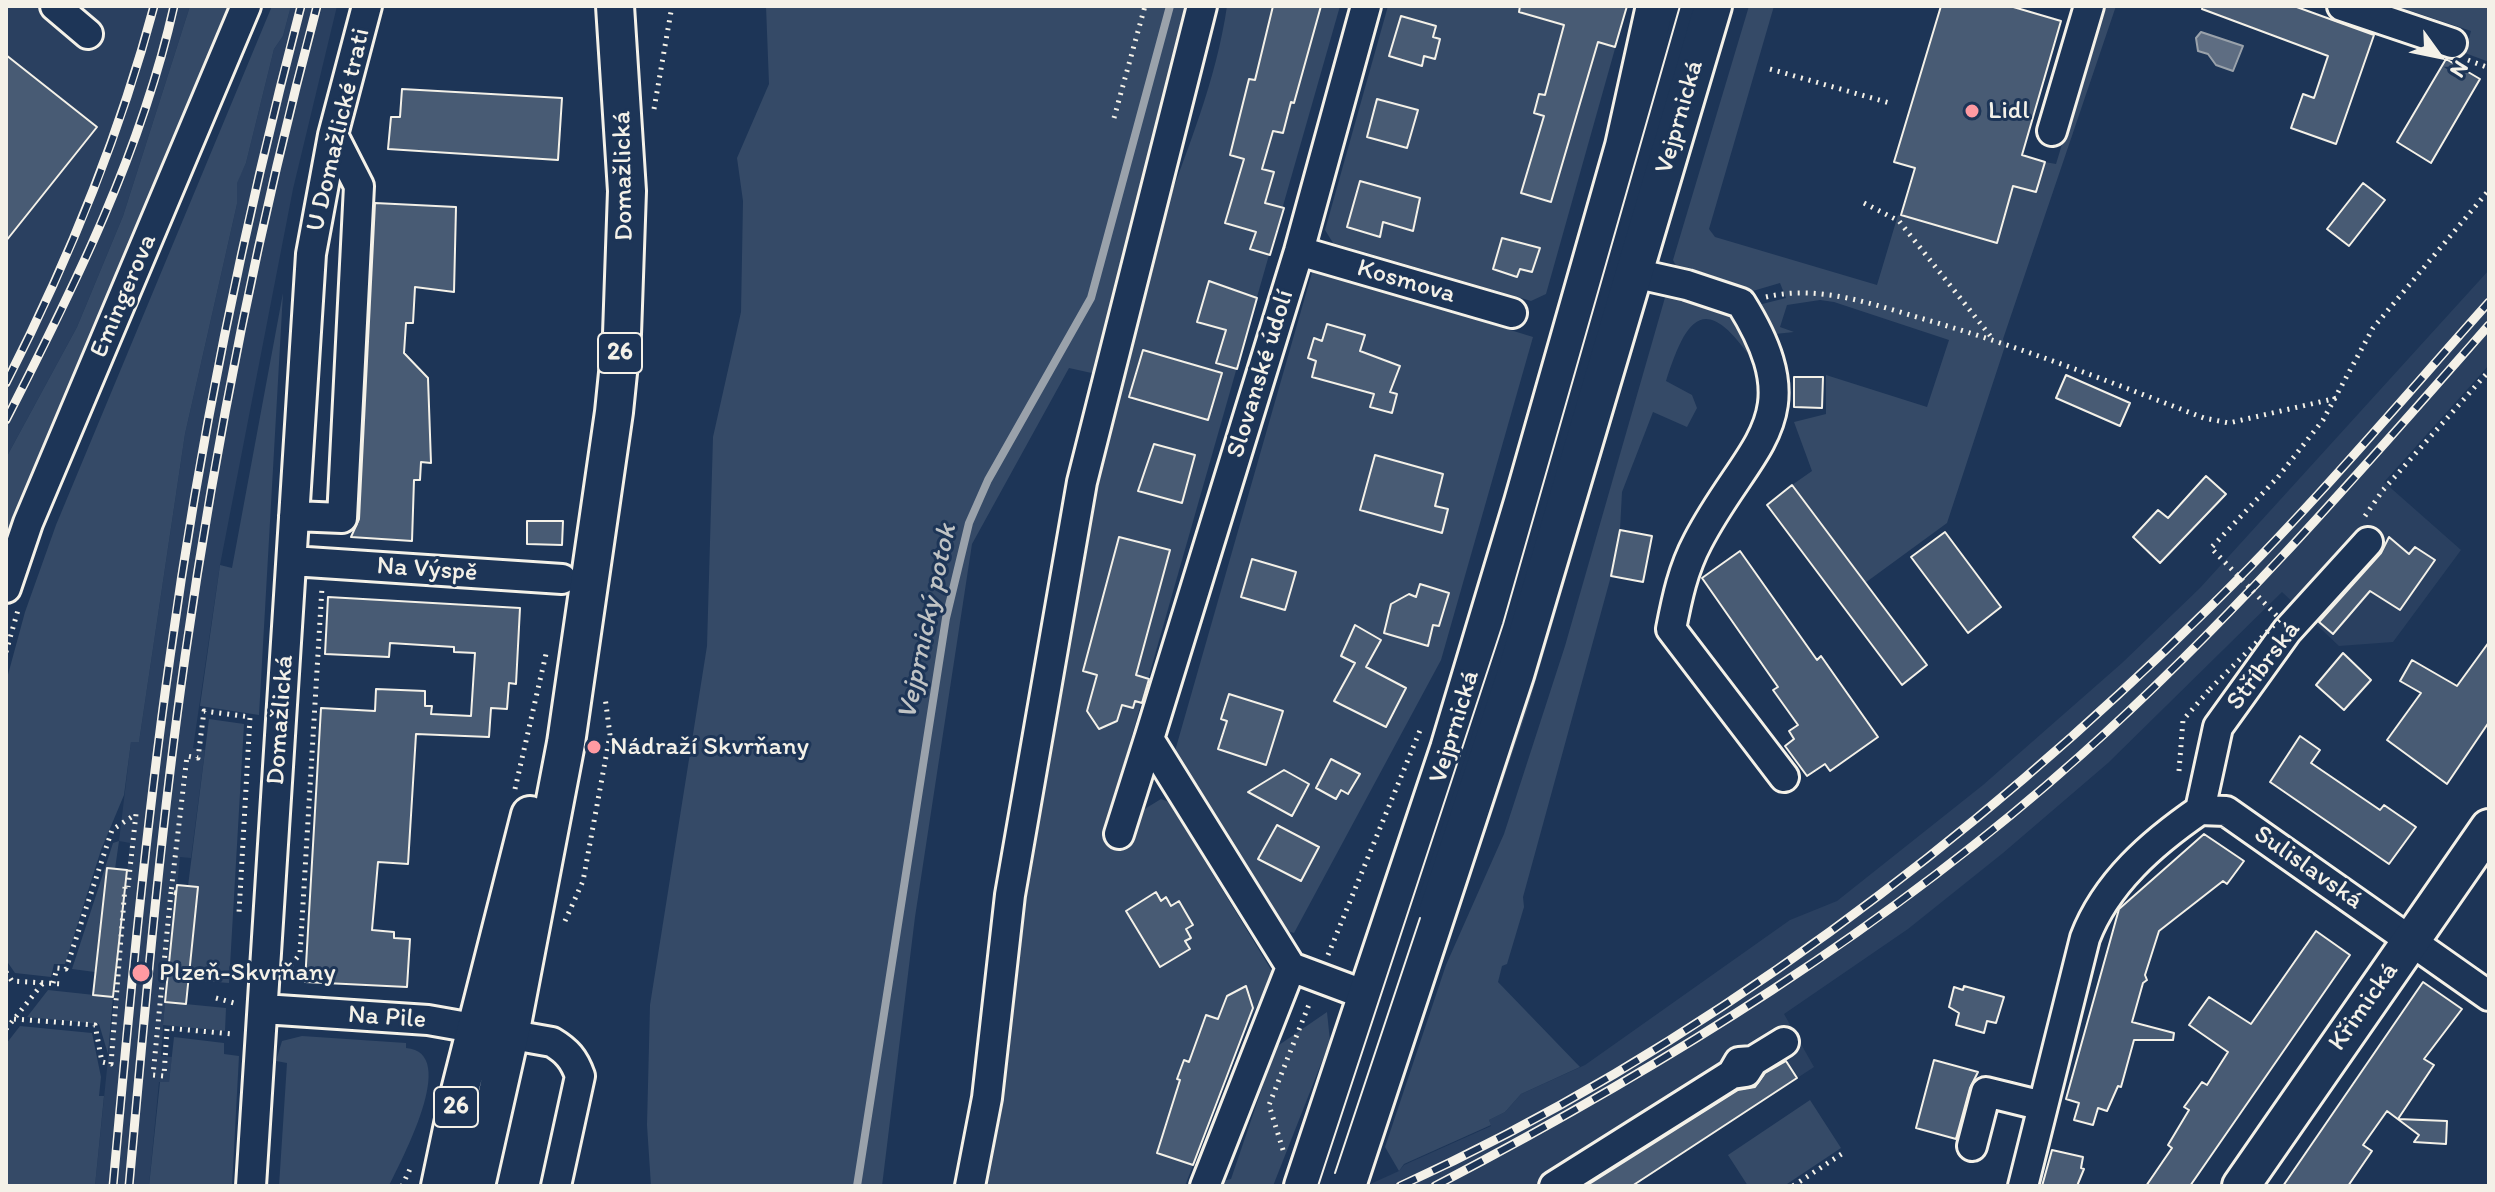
<!DOCTYPE html>
<meta charset="utf-8">
<style>
body{margin:0}
#map{position:relative;width:2495px;height:1192px;overflow:hidden;background:#1d3557;font-family:Itim,sans-serif}
canvas{display:block}
.frame{position:absolute;inset:0;border:8px solid #f4f1e8;pointer-events:none}
.north{position:absolute;left:2399px;top:16px;width:80px;height:80px;-webkit-text-stroke:6px #1d3557;paint-order:stroke;rotate:123deg;font-size:22px;font-weight:700;line-height:32px;text-align:center;color:#f4f1e8}
.north::after{content:'';display:block;margin:auto;width:28px;height:36px;background:#f4f1e8;clip-path:polygon(50% 0,100% 100%,50% 72%,0 100%)}
</style>
<div id="map">
<canvas width="2495" height="1192"></canvas>
<div class="frame"></div>
<div class="north">N</div>
</div>
<script>
const context = document.querySelector('canvas').getContext('2d');
context.lineJoin = 'round';
function paint(path, color) {
  context.fillStyle = color;
  context.fill(path, 'evenodd');
}
function strokePath(path, color, width, dash) {
  context.strokeStyle = color;
  context.lineWidth = width;
  context.lineCap = dash ? 'butt' : 'round';
  context.setLineDash(dash || []);
  context.stroke(path);
}
function label(font, color, halo, rows, align = 'center') {
  context.font = font + ' Itim,sans-serif';
  context.lineWidth = 6;
  context.setLineDash([]);
  context.textBaseline = 'middle';
  context.strokeStyle = halo;
  context.fillStyle = color;
  for (const [text, x, y, turn = 0] of rows) {
    context.save();
    context.translate(x, y);
    context.rotate((+turn || 0) * Math.PI / 180);
    context.textAlign = isNaN(turn) ? turn : align;
    if (halo) context.strokeText(text, 0, 0);
    context.fillText(text, 0, 0);
    context.restore();
  }
}
paint(new Path2D(`
 M6,6H190L123,216L77,327L6,458Z
 M291,6H337L293,189L220,565L193,748L205,750L191,858L180,857L165,1002L161,1056L172,1057L169,1083L159,1082L149,1186H95L130,843L119,841L131,741L139,742L185,434L237,204L236,183L246,163L274,49L283,36Z
 M2489,270V365L2384,482L2461,550L2393,642L2339,646L2282,592L2108,763L2003,853L1908,929L1784,1014L1814,1067L1633,1186H1366L1399,1171L1404,1165L1491,1126L1489,1120L1505,1112L1521,1094L1585,1065L1790,920L1837,901L1983,785L2122,663L2200,588Z`), '#2a4060');
paint(new Path2D(`
 M190,6H229L6,557V458L77,327L123,216Z
 M272,6H291L283,36L274,49L246,163L237,183V204L185,434L139,742H131L124,795L101,850L65,964H54L51,977L15,973L6,960V682L25,612L56,525Z
 M766,6H1192L1096,374L1069,368L972,544L915,917L882,1186H651L647,1125L650,1005L707,646L713,437L741,312L743,201L737,158L769,84Z
 M1227,6H1340L1103,837L1125,844L1143,810L1161,799L1169,802L1273,973L1247,1026L1185,1186H981C1016,930 1052,672 1109,420C1124,354 1140,284 1162,220C1187,149 1216,82 1227,6Z
 M1388,6H1627L1546,294L1531,301L1333,243L1325,230Z
 M1749,6H1774L1709,229L1715,237L1877,285L1898,215L1997,243L2013,186L2036,192L2045,162L2056,164L2074,105L2095,6H2116L2003,339L2005,346L1947,523L1865,583L1792,485L1812,471L1794,422L1826,414V375L1927,407L1949,340L1834,302L1820,300L1787,305L1780,327L1794,332L1775,334L1758,305L1786,298L1780,283L1746,293L1709,274L1676,266L1673,260Z
 M2396,6H2489V62L2465,53L2471,31Z
 M1313,269L1533,337L1441,660L1294,933L1283,930L1175,751Z
 M1646,290L1650,292L1528,707L1486,831L1452,910Z
 M283,293L259,715L200,706L220,565L232,568Z
 M1666,294L1721,309L1732,316L1755,355L1750,357C1703,289 1685,322 1666,381L1692,395L1697,408L1687,427L1653,412L1622,492L1620,530L1611,576L1523,897L1524,907L1507,964L1502,966L1498,982L1580,1067L1521,1094L1505,1112L1489,1120L1491,1125L1404,1164L1399,1171L1385,1147L1446,965L1504,834L1565,646Z
 M209,719L244,724L229,983L189,980L198,888L188,886Z
 M119,841L115,869L107,868L95,972L72,969L113,843Z
 M48,990L113,997L108,1054L99,1024L27,1017Z
 M165,1002L226,1008L225,1031L163,1025Z
 M1327,1012L1330,1041L1273,1186H1201L1231,1179L1276,1047Z
 M20,1026L92,1033L101,1077L99,1096H104L95,1186H6V1044Z
 M302,1036L406,1043V1048C461,1052 400,1162 389,1186H279L287,1063L276,1061L282,1041Z
 M174,1037L224,1043V1054L239,1056L232,1186H149L160,1082H169Z
 M1810,1100L1841,1148L1784,1186H1748L1728,1155Z`), '#354a67');
const water = new Path2D(`
 M2201,32L2243,46L2233,71L2216,65L2208,54L2198,51L2196,38Z`);
paint(water, '#5e6d82');
strokePath(water, '#9aa2ab', 2);
strokePath(new Path2D(`
 M857,1186L946,618L969,523L988,480L1091,298L1170,6`), '#9aa2ab', 8);
const building = new Path2D(`
 M1273,6H1321L1294,103L1291,102L1283,133L1273,131L1262,169L1274,172L1265,203L1284,208L1270,255L1250,249L1256,232L1225,223L1244,159L1230,155L1249,79L1255,80Z
 M1520,6H1627L1615,47L1598,42L1551,202L1521,193L1544,116L1534,113L1539,94L1545,95L1564,25L1519,12Z
 M1941,6H2010L2061,21L2022,155L2045,162L2036,192L2013,186L1997,243L1901,215L1915,168L1894,162Z
 M2203,6H2294L2374,35L2336,144L2291,128L2303,94L2314,98L2328,56L2202,9Z
 M1401,16L1436,26L1433,37L1440,39L1435,59L1424,56L1422,66L1389,56Z
 M6,55L97,127L6,241Z
 M2446,59L2480,79L2431,163L2397,142Z
 M402,89L562,98L558,160L388,149L391,117H400Z
 M1377,99L1418,110L1407,148L1367,137Z
 M1360,181L1420,198L1413,231L1383,222L1380,237L1347,227Z
 M2363,183L2385,200L2349,246L2327,229Z
 M375,203L456,207L454,292L415,287L413,323H406L404,353L428,378L431,463L421,462L420,480H414L412,541L351,537L359,519Z
 M1502,238L1540,248L1532,272L1520,269L1517,277L1493,269Z
 M1209,281L1257,298L1237,369L1216,363L1226,330L1197,322Z
 M1327,324L1365,335L1360,351L1400,366L1390,392L1397,394L1392,413L1370,407L1374,394L1312,377L1316,361L1308,358L1314,338L1322,341Z
 M1143,350L1222,373L1208,420L1129,397Z
 M2066,375L2130,403L2120,426L2056,398Z
 M1794,377H1823L1822,408L1794,407Z
 M1154,444L1195,455L1182,503L1138,491Z
 M1375,455L1443,474L1435,506L1448,509L1442,533L1360,510Z
 M2206,476L2226,494L2160,563L2133,537L2158,510L2168,518Z
 M1792,485L1927,665L1902,685L1767,505Z
 M527,521H563L562,545L527,544Z
 M1620,530L1652,536L1643,582L1611,576Z
 M1945,532L2001,607L1968,633L1911,557Z
 M1119,537L1170,550L1136,675L1149,679L1142,703L1135,701L1133,708L1122,705L1117,721L1099,729L1087,711L1097,675L1083,671Z
 M2389,537L2409,554L2415,547L2435,560L2400,610L2370,591L2333,634L2319,622L2381,553Z
 M1740,551L1817,660L1821,656L1878,737L1830,771L1825,764L1807,776L1785,746L1794,739L1789,731L1798,725L1773,690L1778,687L1702,578Z
 M1252,559L1296,572L1285,610L1241,597Z
 M1420,584L1449,593L1439,626L1433,625L1428,646L1384,633L1391,604L1409,594L1416,597Z
 M328,597L520,608L516,684L509,683L507,709L491,708L489,737L416,734L408,864L378,862L372,930L394,932V938L410,939L407,987L305,982L321,708L375,711L376,689L425,691V706H432L431,714L471,716L475,653L454,652V647L390,643L389,657L325,654Z
 M1355,625L1381,640L1366,667L1406,688L1386,727L1334,701L1355,663L1341,656Z
 M2489,642V722L2447,784L2387,740L2421,693L2400,681L2412,660L2457,686Z
 M2343,653L2371,680L2344,710L2316,685Z
 M1229,694L1283,711L1266,765L1218,749L1227,721L1221,719Z
 M2300,736L2320,750L2311,763L2380,810L2384,805L2416,827L2389,864L2270,782Z
 M1331,759L1360,774L1348,794L1341,790L1336,799L1316,788Z
 M1284,770L1309,784L1292,816L1248,792Z
 M1277,825L1319,847L1301,881L1258,859Z
 M2204,834L2244,861L2227,884L2223,881L2159,931L2145,975L2147,980L2143,983L2132,1022L2174,1033L2173,1040H2134L2121,1087L2118,1086L2107,1111L2098,1108L2093,1125L2074,1120L2079,1103L2066,1099L2119,909Z
 M107,868L127,870L113,997L93,995Z
 M177,885L198,887L186,1004L165,1002Z
 M1156,892L1161,901L1166,897L1171,906L1179,901L1193,925L1186,929L1191,938L1185,941L1190,949L1160,967L1126,911Z
 M2316,931L2350,955L2190,1186H2146L2172,1148L2168,1145L2189,1110L2184,1107L2202,1082L2207,1085L2228,1052L2189,1025L2209,997L2251,1024Z
 M2423,982L2462,1009L2424,1059L2434,1065L2398,1119L2447,1121L2446,1144L2414,1142L2419,1135L2387,1111L2363,1145L2372,1151L2348,1186H2283Z
 M1246,986L1253,1008L1193,1165L1157,1153L1180,1080L1177,1079L1184,1060L1189,1062L1206,1015L1218,1019L1227,996Z
 M1964,986L2004,997L1996,1023L1987,1021L1984,1033L1956,1025L1959,1013L1949,1007L1954,987L1963,990Z
 M1934,1060L1978,1072L1970,1088L1956,1139L1916,1128Z
 M1786,1061L1797,1078L1632,1186H1586L1738,1090L1755,1087L1765,1073Z
 M2052,1150L2083,1157L2081,1168L2084,1169L2077,1186H2042Z`);
paint(building, '#485b74');
strokePath(building, '#f4f1e8', 2);
const minor = new Path2D(`
 M55,6L88,34
 M1366,6L1299,251L1149,739L1291,967L1387,1003
 M2342,6L2452,43
 M2052,131L2089,6
 M1299,251L1512,313
 M1616,269L1687,285L1741,303C1814,420 1749,443 1698,541C1683,569 1677,598 1671,629L1784,777
 M294,516L342,518L359,186L333,135
 M292,561L562,579
 M6,588L28,523L246,6
 M2200,810L2218,727L2287,631L2368,542
 M1119,834L1149,739
 M263,1009L428,1020L552,1042C567,1051 574,1059 580,1076L556,1186
 M1753,1061L1746,1072L1732,1074L1739,1062L1753,1061L1784,1042
 M1972,1146L1986,1092L2043,1106
 M251,1186L311,254L333,135L367,6
 M970,1186L987,1098L1010,895L1082,482L1202,6
 M1205,1186L1291,967
 M1325,1186L1523,573L1686,6
 M1554,1186L1732,1074
 M2023,1186L2085,938C2106,883 2152,843 2200,810L2226,811L2489,996`);
const major = new Path2D(`
 M440,1186L460,1091L530,815
 M476,1186L510,1035L566,743L614,412L622,334L627,191L615,6
 M1303,1186L1449,749L1523,502L1624,146L1655,6
 M1347,1186L1515,675L1713,6
 M2241,1186L2489,828`);
strokePath(minor, '#f4f1e8', 34);
strokePath(major, '#f4f1e8', 42);
strokePath(new Path2D(`
 M2468,60L2489,68
 M1770,69L1893,104
 M654,109L672,6
 M1114,118L1145,6
 M1864,203L1899,221L1992,338
 M1766,297C1820,284 1875,305 1927,320C2021,347 2113,383 2204,418L2229,423L2337,398
 M2278,477L2323,420L2373,328L2489,190
 M2365,516L2383,490L2489,371
 M6,652L18,610
 M2179,771L2183,720L2210,689
 M515,789L546,654
 M171,892L153,1075L164,1076L167,1028L232,1034
 M176,893L171,892L187,756L198,758L204,711L250,717L239,913
 M565,921L583,881L610,735L605,697
 M1328,955L1421,728
 M291,965L300,954L322,587
 M6,972L12,981L62,984
 M53,983L57,968L66,969L112,830L136,814L128,887
 M216,998L234,1003
 M14,1019L95,1025L102,1062L111,1064L125,887
 M6,1029L43,983
 M1283,1150L1269,1105L1310,1002
 M402,1186L410,1169
 M1793,1186L1843,1153`), '#f4f1e8', 5, [2, 6]);
strokePath(minor, '#1d3557', 28);
strokePath(major, '#1d3557', 36);
strokePath(new Path2D(`
 M1335,1173L1420,918
 M1318,1186L1503,624L1680,6`), '#f4f1e8', 2);
const rail = new Path2D(`
 M6,383C68,261 119,138 154,6
 M6,420C74,287 141,153 174,6
 M113,1186C129,1009 145,833 170,657C200,438 245,220 301,6
 M129,1186C145,1009 160,833 185,657C216,438 260,220 317,6
 M1400,1186C1698,1051 1980,835 2211,606C2309,510 2398,404 2489,302
 M1435,1186C1666,1065 1886,929 2081,755C2229,623 2359,473 2489,325`);
strokePath(rail, '#f4f1e8', 9);
strokePath(rail, '#1d3557', 6, [18]);
strokePath(new Path2D(`
 M2210,689L2280,619L2211,548L2278,477`), '#f4f1e8', 5, [2, 6]);
for (const [x, y, r, color] of [
 [1972,111,8,"#ff9aa2"],
 [594,747,8,"#ff9aa2"],
 [141,973,10,"#ff9aa2"]
]) {
  const dot = new Path2D();
  dot.arc(x, y, r, 0, 2 * Math.PI);
  context.fillStyle = color;
  context.fill(dot);
  strokePath(dot, '#1d3557', 3);
}
for (const [x, y, w] of [
 [620,353,44],
 [456,1107,44]
]) {
  const box = new Path2D();
  box.roundRect(x - w / 2, y - 20, w, 40, 6);
  context.fillStyle = '#1d3557';
  context.fill(box);
  strokePath(box, '#f4f1e8', 2);
}
label('bold 24px', '#f4f1e8', null, [
 ["26",620,353],
 ["26",456,1107]
]);
label('26px', '#f4f1e8', '#1d3557', [
 ["Lidl",1988,111],
 ["Nádraží Skvrňany",610,747],
 ["Plzeň-Skvrňany",159,973]
], 'left');
label('26px', '#f4f1e8', '#1d3557', [
 ["Vejprnická",1680,117,-74],
 ["U Domažlické trati",339,130,-77],
 ["Domažlická",624,176,-91],
 ["Kosmova",1406,282,16],
 ["Emingerova",124,296,-67],
 ["Slovanské údolí",1261,374,-73],
 ["Na Výspě",427,570,4],
 ["Stříbrská",2264,666,-53],
 ["Domažlická",281,720,-86],
 ["Vejprnická",1455,727,-73],
 ["Sulislavská",2308,868,35],
 ["Křimická",2364,1007,-55],
 ["Na Pile",387,1018,4]
]);
label('italic 28px', '#c0c3c4', '#1d3557', [
 ["Vejprnický potok",928,622,-78]
]);
</script>
